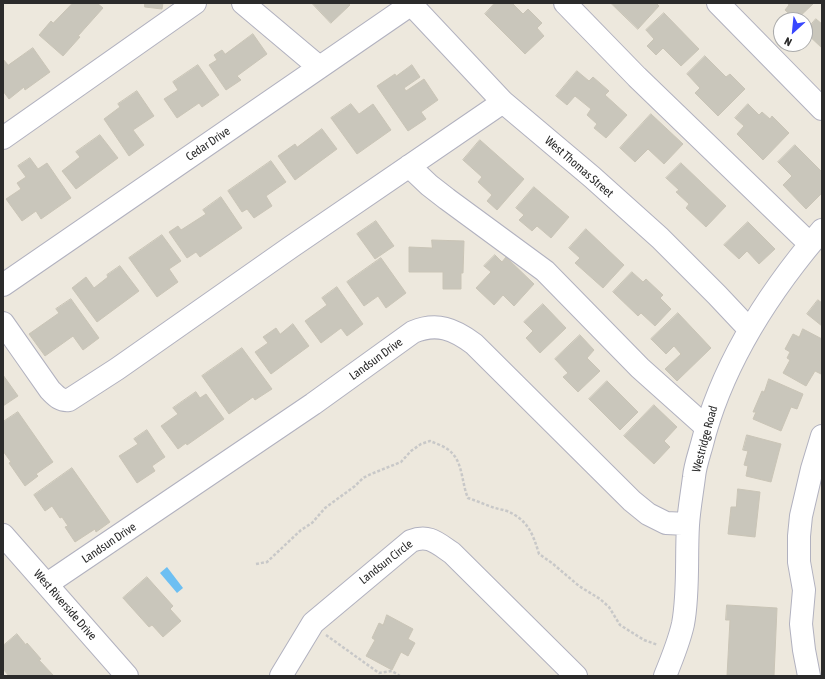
<!DOCTYPE html>
<style>
body{margin:0}
#map{position:relative;width:825px;height:679px;overflow:hidden;background:#ede8dd;font-family:"Asap Condensed",sans-serif}
canvas{display:block}
.frame{position:absolute;inset:0;border:4px solid #2b2b2b;pointer-events:none}
.north{position:absolute;left:773px;top:12px;width:40px;height:40px;box-sizing:border-box;background:#fff;border:1px solid #aaa;border-radius:50%;rotate:207deg;font-size:11px;font-weight:700;line-height:16px;text-align:center;color:#2b2b2b}
.north::after{content:'';display:block;margin:auto;width:14px;height:18px;background:#3947fe;clip-path:polygon(50% 0,100% 100%,50% 72%,0 100%)}
</style>
<div id="map">
<canvas width="825" height="679"></canvas>
<div class="frame"></div>
<div class="north">N</div>
</div>
<script>
const context = document.querySelector('canvas').getContext('2d');
context.lineJoin = 'round';
function paint(path, color) {
  context.fillStyle = color;
  context.fill(path, 'evenodd');
}
function strokePath(path, color, width, dash) {
  context.strokeStyle = color;
  context.lineWidth = width;
  context.lineCap = dash ? 'butt' : 'round';
  context.setLineDash(dash || []);
  context.stroke(path);
}
function label(font, color, halo, rows, align = 'center') {
  context.font = font + ' "Asap Condensed",sans-serif';
  context.lineWidth = 3;
  context.setLineDash([]);
  context.textBaseline = 'middle';
  context.strokeStyle = halo;
  context.fillStyle = color;
  for (const [text, x, y, turn = 0] of rows) {
    context.save();
    context.translate(x, y);
    context.rotate((+turn || 0) * Math.PI / 180);
    context.textAlign = isNaN(turn) ? turn : align;
    if (halo) context.strokeText(text, 0, 0);
    context.fillText(text, 0, 0);
    context.restore();
  }
}
paint(new Path2D(`
 M167,567L183,588L177,593L160,573Z`), '#6dbff2');
const building = new Path2D(`
 M73,3H97L103,8L78,36L80,37L63,56L39,35L51,21L53,23Z
 M145,3H163L162,9L145,7Z
 M312,3H348L350,5L331,23Z
 M495,3H512L523,14L528,9L542,23L537,28L544,36L525,54L485,14Z
 M611,3H656L659,6L638,29Z
 M787,3H814L796,20L785,10L789,5Z
 M664,13L699,49L681,66L663,48L656,55L647,46L654,39L646,30Z
 M816,19L822,24V48L805,32Z
 M253,34L267,54L237,76L241,80L226,90L209,65L217,60L214,55L222,50L225,54Z
 M33,48L50,72L25,90L24,87L9,99L3,91V59L8,65Z
 M705,56L726,77L730,74L745,89L718,116L695,93L700,88L687,74Z
 M198,65L219,95L202,107L199,103L177,118L164,99L178,90L173,82Z
 M412,65L420,77L404,88L406,91L424,79L438,100L421,112L426,119L408,131L377,86L395,74L396,76Z
 M577,71L589,81L593,77L609,91L605,95L627,115L606,138L594,128L597,124L587,115L591,109L575,96L567,105L556,96Z
 M137,91L154,116L133,130L144,145L129,156L104,119L120,107L118,104Z
 M351,104L359,114L373,104L391,130L357,154L331,118Z
 M748,104L759,115L762,112L770,119L772,116L789,133L763,160L737,134L744,126L735,118Z
 M651,114L683,144L664,164L648,149L635,162L620,148Z
 M322,129L337,149L295,180L278,156L295,144L297,147Z
 M100,135L118,158L76,189L62,171L80,157L76,152Z
 M480,140L524,179L497,210L487,201L492,195L478,182L482,177L463,160Z
 M795,145L821,171L822,169V193L806,209L783,185L792,176L778,162Z
 M30,158L38,169L47,163L71,198L41,219L36,211L22,221L6,199L21,189L17,183L26,177L18,166Z
 M271,161L286,182L266,196L272,206L254,218L247,209L242,212L228,191Z
 M681,163L726,206L706,227L686,208L689,204L676,192L679,190L666,178Z
 M534,187L569,217L551,238L537,226L532,231L519,220L524,215L516,208Z
 M221,197L242,228L200,257L196,252L187,258L169,232L178,226L181,230L206,214L203,210Z
 M376,221L394,246L375,259L357,234Z
 M748,222L775,249L759,264L747,251L739,259L724,245Z
 M586,229L624,265L603,288L575,263L580,258L569,248Z
 M162,235L181,261L169,269L178,282L157,297L129,258Z
 M432,240L464,241L463,273H461V289H443V272H409V247L432,248Z
 M495,255L502,262L506,257L534,284L514,306L503,295L494,305L476,288L491,272L484,266Z
 M381,258L406,293L386,308L378,296L364,306L347,282Z
 M120,266L139,291L97,322L72,288L86,277L94,288L108,277L107,275Z
 M632,272L643,282L646,279L663,295L660,298L671,309L655,326L641,313L638,316L613,292Z
 M337,287L363,324L347,336L341,328L321,343L305,321L327,305L322,298Z
 M71,299L99,338L83,350L73,336L45,356L29,334L59,313L56,309Z
 M818,300L822,303V326L807,314Z
 M543,304L566,328L540,353L526,338L533,331L524,322Z
 M678,313L711,348L677,381L665,369L681,354L674,346L666,354L651,339Z
 M293,324L309,346L271,374L255,352L268,343L263,337L276,328L280,334Z
 M803,329L822,339V358L820,361L822,362V373L821,374L815,371L806,386L783,373L790,360L787,358L790,352L785,349L793,334L799,337Z
 M580,335L594,350L587,358L600,371L578,392L563,377L568,373L555,359Z
 M242,348L272,389L255,400L253,397L229,414L202,376Z
 M3,375L18,396L3,406Z
 M769,379L803,394L797,409L791,407L781,431L753,419L756,412H753L762,391L764,392Z
 M607,381L638,412L620,430L589,399Z
 M196,392L200,398L206,394L224,419L187,445L186,443L178,449L161,426L178,414L173,408Z
 M654,405L677,427L664,441L670,447L654,464L624,436Z
 M18,412L53,462L36,474L38,476L25,486L9,463L11,462L3,451V422Z
 M147,430L165,457L152,466L155,471L137,483L119,456L138,444L134,439Z
 M747,435L781,444L771,482L746,476L748,466L744,465L748,451L743,450Z
 M72,468L110,522L96,532L95,529L75,542L65,527L68,526L62,517L60,518L52,506L45,511L34,495Z
 M738,489L760,492L755,537L728,534L731,507H736Z
 M147,577L173,606L170,609L181,621L163,637L152,625L149,627L123,598Z
 M727,605L777,608L774,676H727L730,620H726Z
 M387,615L413,629L408,639L415,643L408,656L401,652L392,670L366,656L375,640L372,638L379,623L383,625Z
 M17,634L26,645L27,643L41,659L39,660L53,675L52,676H9L3,669V646Z`);
paint(building, '#c9c6bb');
strokePath(building, '#c9c4b6', 1);
const minor = new Path2D(`
 M243,3L319,67
 M410,3L503,102L592,177L660,238L717,295L749,329
 M565,3L637,77L810,244
 M718,3L822,109
 M3,138L195,3
 M409,166L429,185L447,199L545,271L640,368L706,427
 M3,285L413,3
 M3,323L50,390C56,396 60,401 69,400L117,369L291,247L503,102
 M3,535L127,676
 M47,584L313,404L413,332C437,322 454,329 474,344L632,501L648,514L666,523L688,524
 M281,676L313,623L411,541C429,534 437,543 452,553L576,676
 M665,676C672,659 679,642 683,624C689,592 686,558 688,525C689,509 692,493 694,477C695,466 699,455 702,444C722,364 768,293 822,230
 M809,676L804,650L801,624L804,590L799,562V536L801,516L812,469L822,436`);
strokePath(minor, '#b1b1bf', 24);
strokePath(new Path2D(`
 M256,564L267,562L301,530L312,523L325,508L355,486L363,478L371,474L401,462L411,451L421,444L430,441C437,444 447,447 452,453C463,464 462,485 468,498C477,501 486,505 495,508C499,509 503,510 507,511C528,520 533,534 539,554L552,563L579,586L600,599L609,607L620,625L644,640L658,645
 M326,635L379,673L392,671L400,676`), '#c8c8c8', 2.5, [3, 2]);
strokePath(minor, '#fff', 22);
label('12px', '#2b2b2b', '#fff', [
 ["Cedar Drive",208,144,-34],
 ["West Thomas Street",579,167,41],
 ["Landsun Drive",376,359,-36],
 ["Westridge Road",705,439,-75],
 ["Landsun Drive",109,543,-34],
 ["Landsun Circle",386,562,-38],
 ["West Riverside Drive",65,605,49]
]);
</script>
